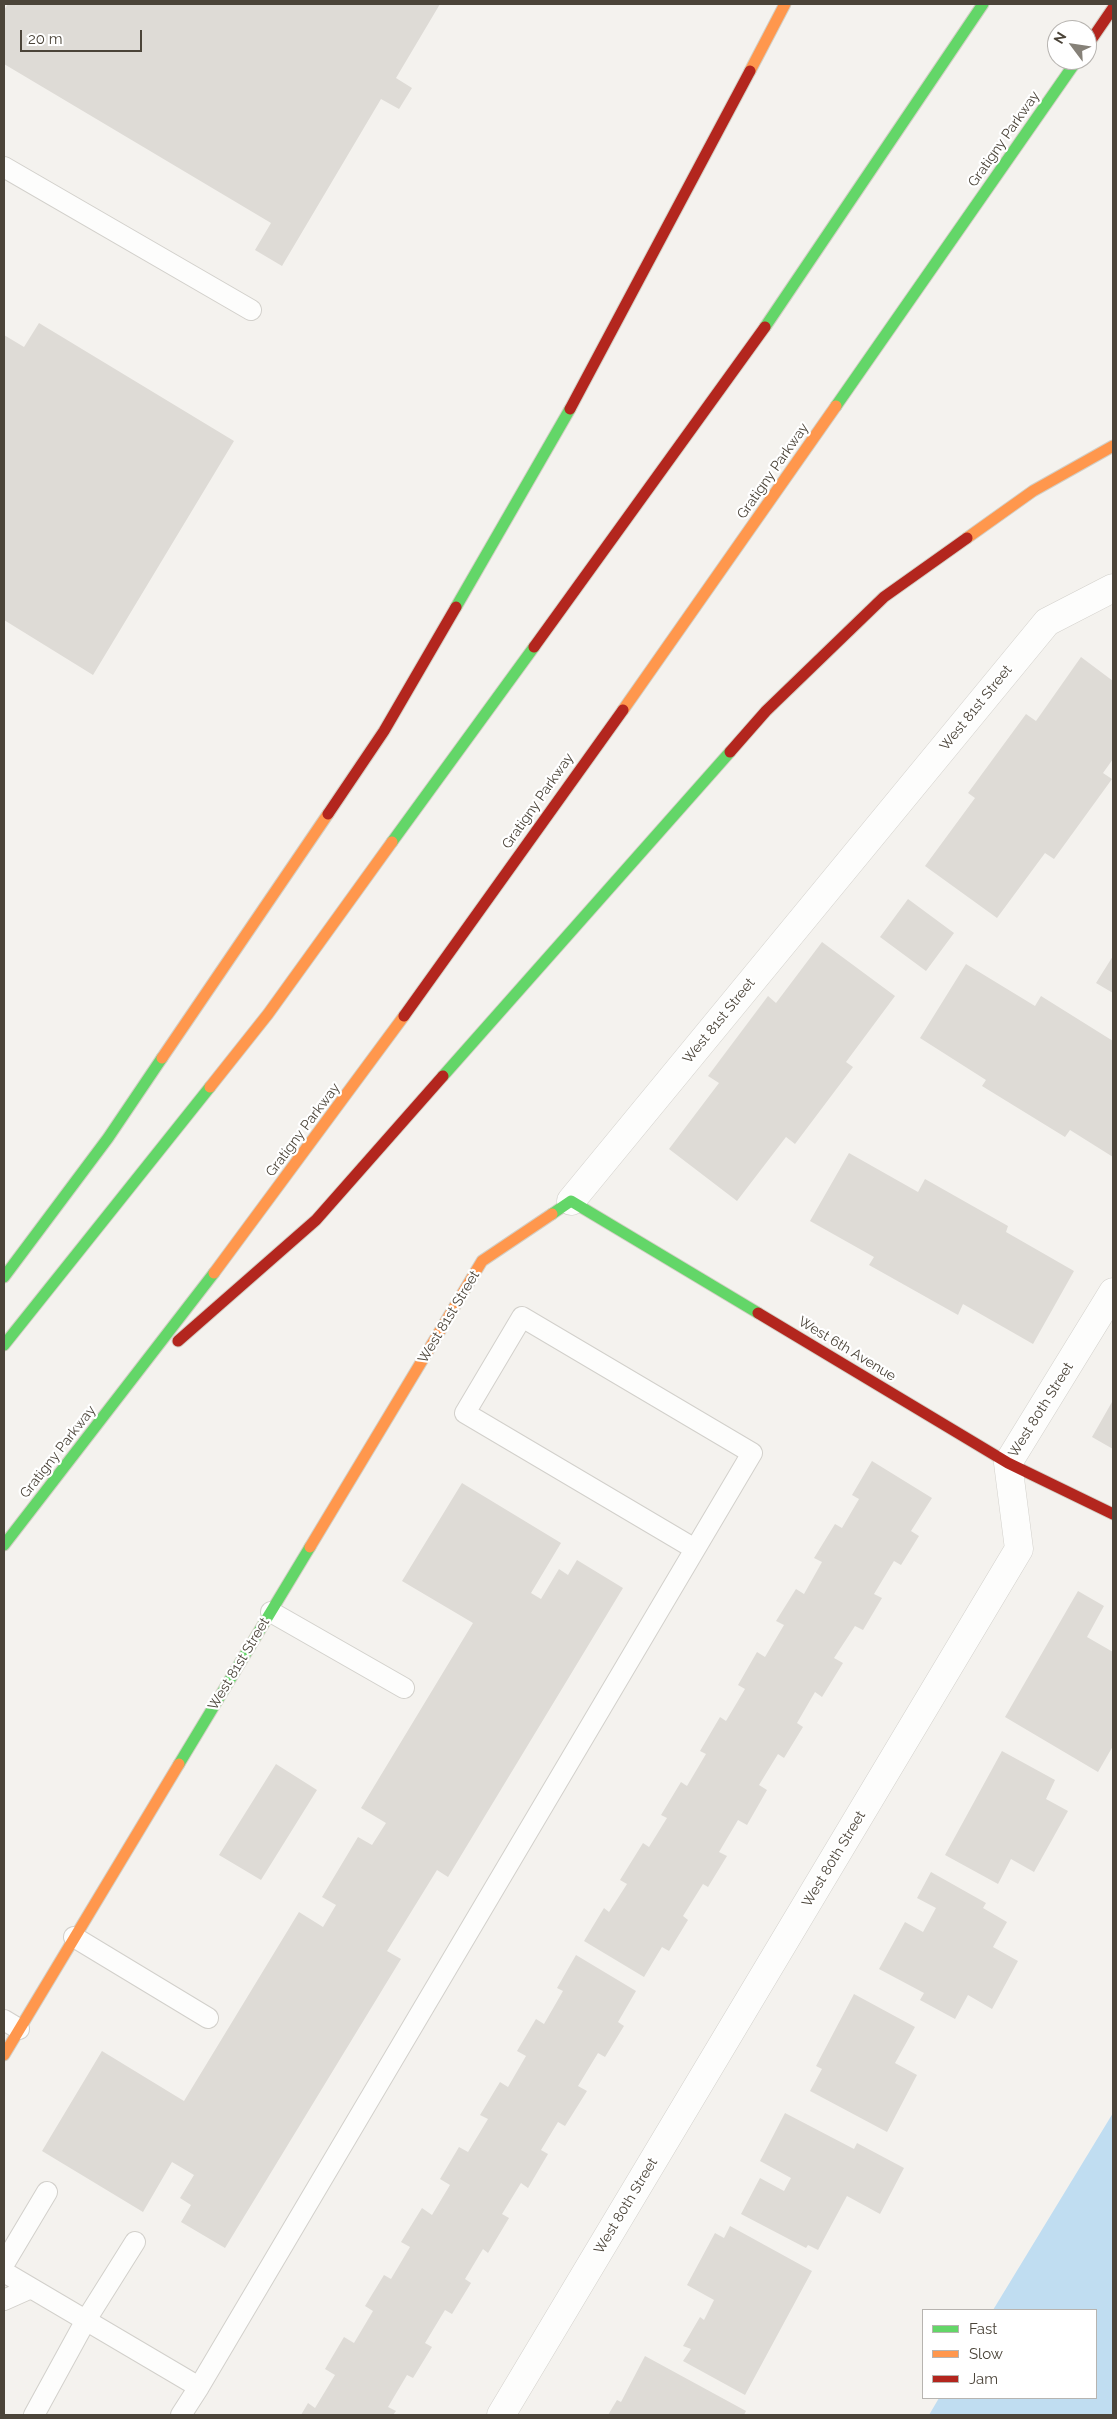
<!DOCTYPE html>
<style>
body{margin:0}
#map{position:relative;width:1117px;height:2419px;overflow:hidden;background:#f4f2ee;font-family:Raleway,sans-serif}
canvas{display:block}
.frame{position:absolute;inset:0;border:5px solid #4b4439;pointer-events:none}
.legend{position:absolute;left:922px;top:2309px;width:175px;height:90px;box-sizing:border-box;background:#fff;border:1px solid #b7b4b0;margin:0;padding:6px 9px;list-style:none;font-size:15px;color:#4b4439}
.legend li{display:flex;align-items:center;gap:10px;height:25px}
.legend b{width:25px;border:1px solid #b7b4b0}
.north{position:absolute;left:1047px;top:20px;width:50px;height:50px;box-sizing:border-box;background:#fff;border:1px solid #b7b4b0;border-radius:50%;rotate:301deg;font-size:14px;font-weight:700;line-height:20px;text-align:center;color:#4b4439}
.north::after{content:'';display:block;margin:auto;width:18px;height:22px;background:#868178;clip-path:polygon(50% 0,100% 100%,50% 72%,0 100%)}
.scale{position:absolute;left:20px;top:30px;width:122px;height:22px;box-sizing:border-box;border:2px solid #4b4439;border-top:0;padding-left:6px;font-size:15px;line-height:18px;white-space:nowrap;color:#4b4439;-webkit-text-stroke:4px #fff;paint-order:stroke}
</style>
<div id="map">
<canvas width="1117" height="2419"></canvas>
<div class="frame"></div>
<ul class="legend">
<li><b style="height:6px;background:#63d668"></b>Fast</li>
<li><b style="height:6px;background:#ff974d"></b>Slow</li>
<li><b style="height:6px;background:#b3261e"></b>Jam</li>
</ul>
<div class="north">N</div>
<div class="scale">20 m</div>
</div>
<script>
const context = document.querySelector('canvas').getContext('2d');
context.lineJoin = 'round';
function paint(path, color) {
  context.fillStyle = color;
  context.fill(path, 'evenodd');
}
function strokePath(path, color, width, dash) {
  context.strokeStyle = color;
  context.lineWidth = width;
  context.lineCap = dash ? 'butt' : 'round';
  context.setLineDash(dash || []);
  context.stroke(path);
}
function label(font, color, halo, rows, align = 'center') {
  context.font = font + ' Raleway,sans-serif';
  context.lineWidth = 4.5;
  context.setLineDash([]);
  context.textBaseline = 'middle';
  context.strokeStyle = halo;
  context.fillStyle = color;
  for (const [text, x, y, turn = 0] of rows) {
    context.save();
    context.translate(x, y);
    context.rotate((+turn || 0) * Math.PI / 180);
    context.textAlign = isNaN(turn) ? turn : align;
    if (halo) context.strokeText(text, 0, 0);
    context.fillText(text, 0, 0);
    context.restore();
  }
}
paint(new Path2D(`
 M1113,2113V2415H929L939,2398H1096V2310H993Z`), '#c0ddf1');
paint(new Path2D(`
 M8,4H440L396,78L412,88L399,109L381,99L282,266L255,250L271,223L4,64V10Z
 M39,323L234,441L93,675L4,620V335L24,347Z
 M1081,657L1113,681V759L1103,773L1112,779L1054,859L1045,853L997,918L925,866L975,798L968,793L1026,714L1036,721Z
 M908,899L954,933L926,971L880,937Z
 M822,942L895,996L846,1062L853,1067L795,1144L786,1137L737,1201L669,1149L719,1083L708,1076L768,996L776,1003Z
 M1113,956V993L1096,983Z
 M966,964L1035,1006L1041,996L1113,1041V1157L1070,1130L1065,1137L982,1086L986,1080L920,1038Z
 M849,1153L918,1192L925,1179L1008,1226L1006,1232L1074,1271L1033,1344L963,1304L958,1315L869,1265L874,1257L810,1221Z
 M1112,1402L1113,1403V1449L1092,1437Z
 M872,1461L932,1498L911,1531L919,1536L901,1565L894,1561L874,1594L882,1598L863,1630L855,1626L834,1658L843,1663L822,1697L815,1692L797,1723L803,1727L784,1758L778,1754L759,1785L767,1790L747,1825L738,1820L719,1852L727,1856L708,1887L703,1884L683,1916L688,1920L669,1951L662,1947L644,1977L584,1941L604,1908L609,1912L627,1884L620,1880L643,1843L649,1847L667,1818L661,1815L681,1782L687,1786L706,1754L700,1751L720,1717L726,1721L745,1689L738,1685L757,1652L765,1657L784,1625L776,1621L796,1589L804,1594L822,1562L814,1558L835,1524L842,1528L859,1499L852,1495Z
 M462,1483L561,1543L531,1593L541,1599L559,1569L568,1575L577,1560L623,1588L448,1877L437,1870L387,1951L401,1959L225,2248L181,2222L191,2205L180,2198L194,2175L172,2162L143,2212L42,2151L102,2051L184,2101L299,1912L323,1927L336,1905L322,1897L358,1837L372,1845L386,1823L361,1808L473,1623L402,1581Z
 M1078,1591L1104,1606L1087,1637L1113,1652V1746L1098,1772L1005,1717Z
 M1002,1751L1055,1780L1046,1799L1068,1811L1034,1872L1011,1859L998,1884L945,1855Z
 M276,1764L317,1790L261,1880L219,1855Z
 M931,1872L986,1903L983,1908L1007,1922L993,1947L1018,1961L992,2009L968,1995L955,2019L920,2000L924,1993L879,1969L905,1922L923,1932L936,1908L917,1898Z
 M576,1955L636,1991L618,2022L624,2026L605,2057L598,2053L578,2086L587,2091L565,2126L558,2122L541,2150L548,2154L528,2188L521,2183L502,2214L509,2218L488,2253L483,2249L465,2279L471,2283L452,2314L445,2310L425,2343L432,2347L413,2378L407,2375L388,2407L396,2411L393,2415H301L308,2403L315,2408L335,2375L325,2369L344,2337L354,2343L373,2311L365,2306L384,2275L391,2279L410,2247L401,2242L422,2208L432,2215L450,2185L440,2179L459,2147L468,2152L488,2119L480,2115L500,2082L508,2087L526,2056L517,2051L536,2019L544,2024L563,1991L557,1988Z
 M854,1994L915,2027L895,2063L917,2075L887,2132L810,2091L822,2069L816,2066Z
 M785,2113L854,2149L857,2143L904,2168L880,2214L847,2196L818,2250L808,2245L806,2248L741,2214L760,2178L784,2191L791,2178L760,2161Z
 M730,2226L812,2271L745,2395L683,2361L691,2349L683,2346L700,2317L704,2320L714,2300L687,2285L715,2233L724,2238Z
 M645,2356L746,2411L744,2415H608L617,2400L621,2402Z`), '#dedbd6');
const lane = new Path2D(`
 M4,167L251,310
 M271,1612L404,1688
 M74,1937L208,2018
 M4,2020L19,2029
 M4,2264L47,2192
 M4,2272L199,2387L752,1453L522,1317L465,1413L695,1549
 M4,2300L31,2288
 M34,2415L86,2320L135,2242
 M181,2415L199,2387`);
const street = new Path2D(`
 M571,1201L1047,622L1113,588
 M501,2415L1019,1549L1008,1463L1113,1292`);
const fast = new Path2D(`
 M765,327L983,4
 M836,406L1077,60
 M456,607L570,409
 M392,842L534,647
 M443,1076L730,752
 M552,1214L571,1201L758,1313
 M4,1277L108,1138L162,1058
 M4,1345L210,1087
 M4,1545L214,1273
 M179,1764L310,1547`);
const slow = new Path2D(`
 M750,71L785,4
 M967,538L1033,491L1113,446
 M623,710L836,406
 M162,1058L328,814
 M210,1087L268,1014L392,842
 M214,1273L404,1016
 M310,1547L482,1261L552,1214
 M4,2055L179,1764`);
const jam = new Path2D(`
 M1087,46L1113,8
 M570,409L750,71
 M534,647L765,327
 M730,752L766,711L884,597L967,538
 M328,814L384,731L456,607
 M404,1016L623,710
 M758,1313L1008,1463L1113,1514
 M178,1341L316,1220L443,1076`);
strokePath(lane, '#d2d0cb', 22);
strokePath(street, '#d2d0cb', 29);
strokePath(fast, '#d3cfc5', 13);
strokePath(slow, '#d3cfc5', 13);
strokePath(jam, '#d3cfc5', 13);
strokePath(lane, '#fdfdfc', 20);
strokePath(street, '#fdfdfc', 28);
strokePath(fast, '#63d668', 11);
strokePath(slow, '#ff974d', 11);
strokePath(jam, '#b3261e', 11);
label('14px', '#4b4439', '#fff', [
 ["Gratigny Parkway",1004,139,-55],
 ["Gratigny Parkway",773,471,-55],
 ["West 81st Street",976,708,-51],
 ["Gratigny Parkway",538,801,-55],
 ["West 81st Street",719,1021,-51],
 ["Gratigny Parkway",303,1130,-53],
 ["West 81st Street",449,1317,-59],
 ["West 6th Avenue",847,1349,31],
 ["West 80th Street",1041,1410,-58],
 ["Gratigny Parkway",58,1452,-52],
 ["West 81st Street",239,1664,-59],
 ["West 80th Street",834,1859,-59],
 ["West 80th Street",626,2206,-59]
]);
</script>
